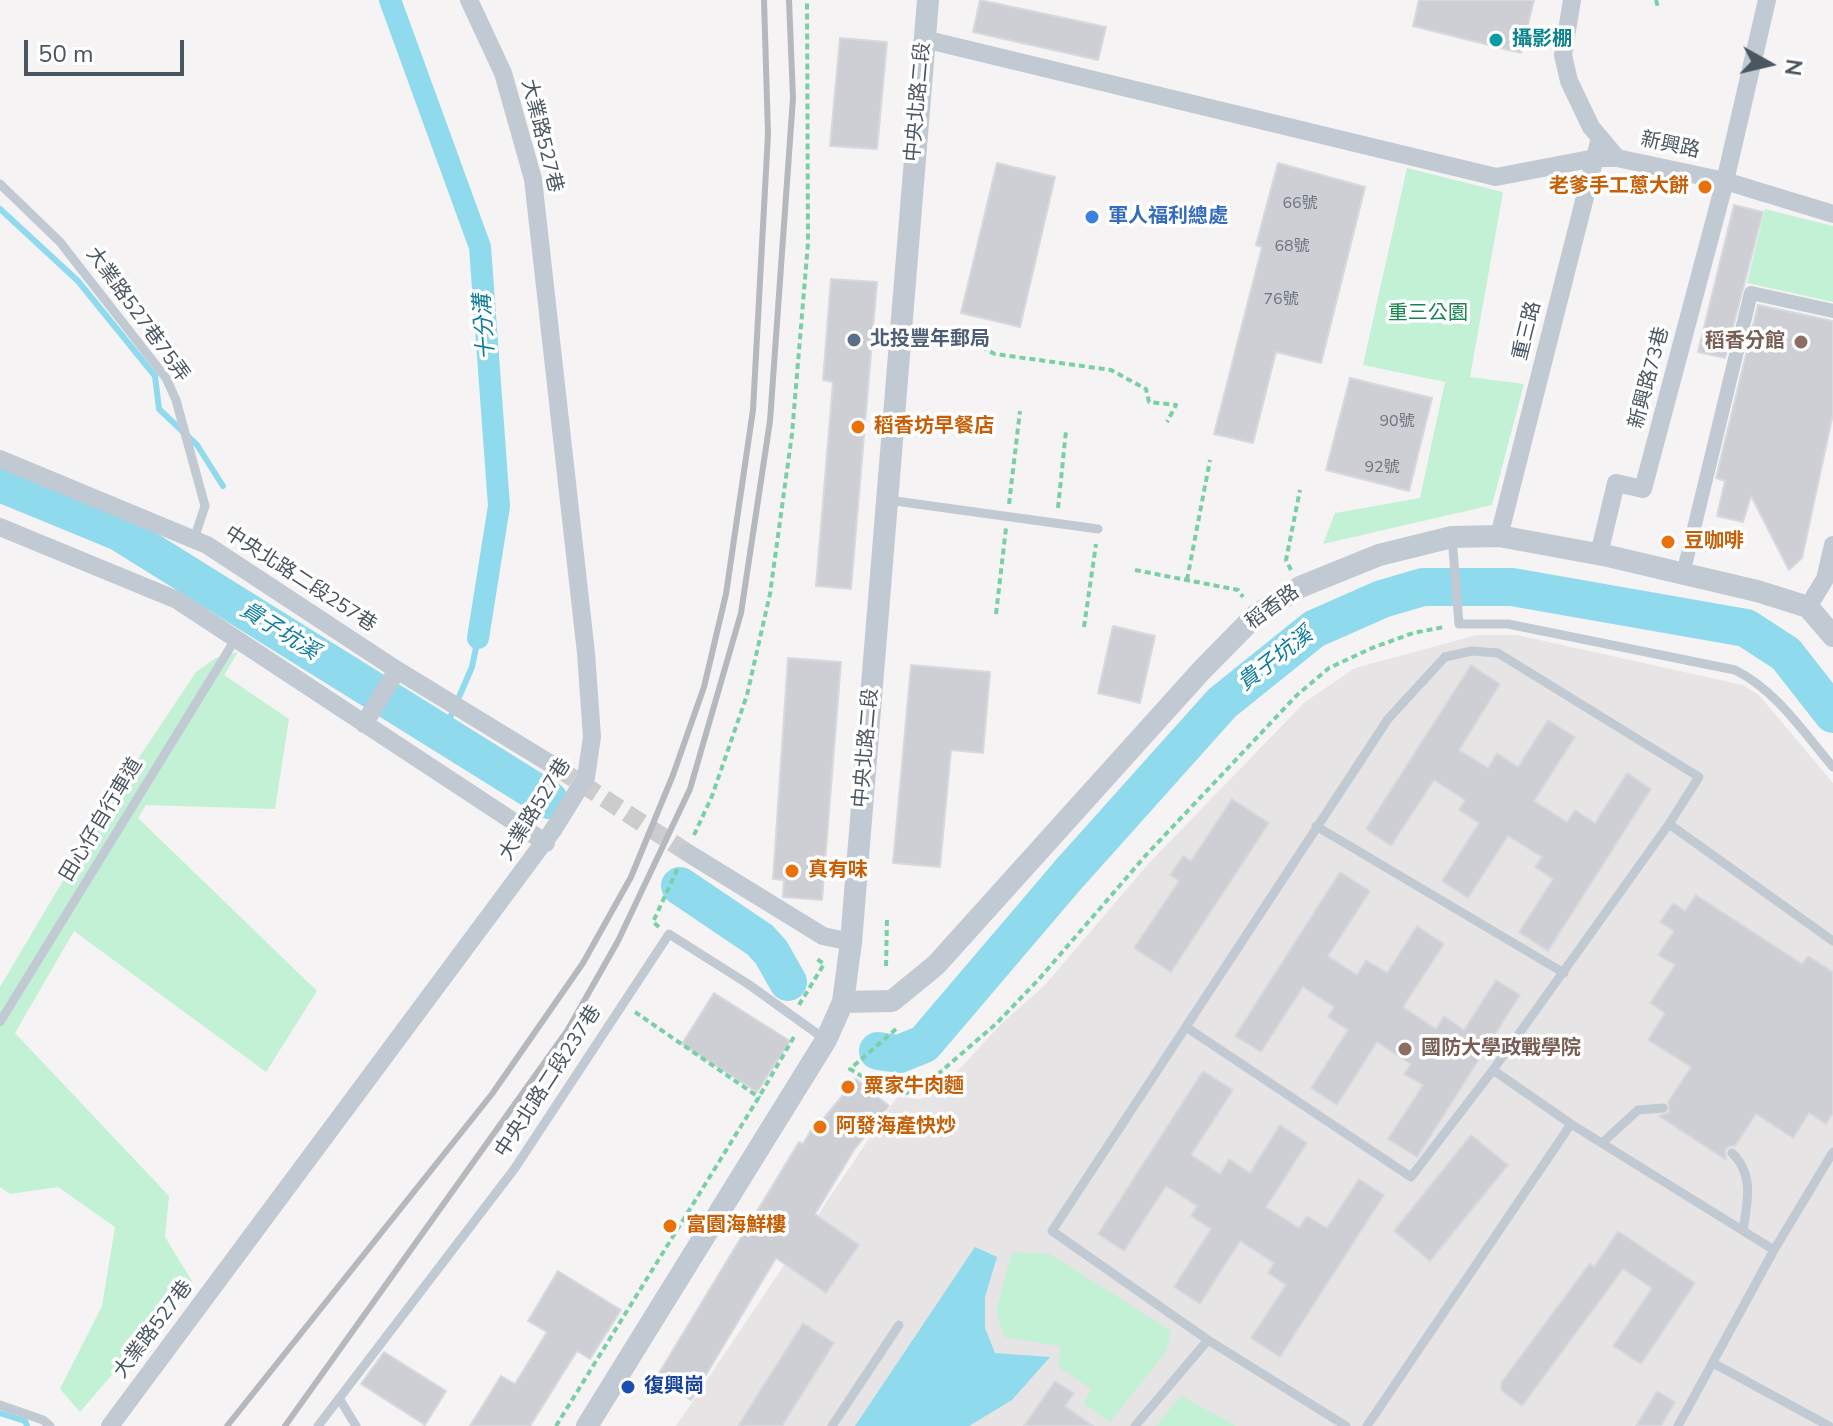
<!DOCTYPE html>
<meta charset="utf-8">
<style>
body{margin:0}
#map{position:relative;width:1833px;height:1426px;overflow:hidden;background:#f5f3f3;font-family:"Nunito Sans",sans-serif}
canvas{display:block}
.north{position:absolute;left:1729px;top:24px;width:80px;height:80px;-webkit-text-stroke:6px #fff;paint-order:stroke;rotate:98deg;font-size:22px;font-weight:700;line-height:32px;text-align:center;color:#4a5661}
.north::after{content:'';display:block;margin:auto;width:28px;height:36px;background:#4a5661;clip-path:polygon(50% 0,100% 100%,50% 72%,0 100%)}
.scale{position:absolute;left:24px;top:40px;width:160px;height:36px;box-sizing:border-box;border:4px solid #4a5661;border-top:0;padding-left:10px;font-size:24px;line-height:28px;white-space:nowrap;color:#4a5661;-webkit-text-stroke:6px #fff;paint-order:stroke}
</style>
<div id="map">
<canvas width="1833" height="1426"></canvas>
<div class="north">N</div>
<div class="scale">50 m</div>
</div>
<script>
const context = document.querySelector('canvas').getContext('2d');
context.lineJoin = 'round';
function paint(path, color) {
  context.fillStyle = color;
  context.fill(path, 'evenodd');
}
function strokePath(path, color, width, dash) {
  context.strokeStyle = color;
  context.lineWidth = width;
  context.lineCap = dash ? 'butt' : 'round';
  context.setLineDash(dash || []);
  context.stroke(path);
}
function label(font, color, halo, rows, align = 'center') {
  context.font = font + ' "Nunito Sans","Noto Sans TC",sans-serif';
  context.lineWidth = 7;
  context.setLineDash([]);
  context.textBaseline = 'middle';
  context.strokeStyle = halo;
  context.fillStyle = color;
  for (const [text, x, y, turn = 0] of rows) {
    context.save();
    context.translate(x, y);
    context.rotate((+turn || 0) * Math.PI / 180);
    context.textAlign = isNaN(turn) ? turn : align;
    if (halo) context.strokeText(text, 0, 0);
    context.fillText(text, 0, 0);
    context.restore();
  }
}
paint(new Path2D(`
 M1477,635H1517L1743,685L1759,695L1833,783V1426H676L897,1097L921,1099L956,1073L1000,1025L1044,986L1150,862L1305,702L1355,668Z`), '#e6e4e5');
paint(new Path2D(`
 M1407,168L1503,192L1470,377L1524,384L1492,505L1323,544L1335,513L1420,498L1445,382L1363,365Z
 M1765,209L1833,226V302L1747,283Z
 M238,652L224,675L289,719L275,809L146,805L138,818L317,991L266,1072L74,931L15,1033L169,1196L165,1237L192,1281L80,1412L60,1389L102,1306L115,1227L58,1187L10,1194L0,1187V987L112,798L196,672L216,658Z
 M1012,1252L1050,1254L1171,1331L1166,1352L1110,1422L1084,1404L1091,1389L1059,1367L1060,1346L1004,1337L996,1311Z
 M1181,1396L1236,1426H1156Z`), '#c3f1d5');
paint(new Path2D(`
 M975,1247L997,1257L985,1297V1328L995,1353L1050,1357L1012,1400L969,1426H855Z`), '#90daee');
strokePath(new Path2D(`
 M0,209L78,281L155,376L159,409L197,445L223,486
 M1514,578L1516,580V588
 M443,734L472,667L478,638
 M0,1413L25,1421L27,1426`), '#90daee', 6);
strokePath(new Path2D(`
 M390,0L480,247L499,506L478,638`), '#90daee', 22);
strokePath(new Path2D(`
 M0,483L119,532L549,800
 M680,886L760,940L771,952L788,982
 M878,1051L899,1054L924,1044L1068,875L1222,703L1314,629L1382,599L1423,587H1512L1746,628L1786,654L1833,714`), '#90daee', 38);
const building = new Path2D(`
 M980,0L1106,27L1098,60L973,32Z
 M1419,0H1534L1521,53L1413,26Z
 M840,38L887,42L877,149L830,146Z
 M997,163L1055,177L1020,327L961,313Z
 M1278,163L1365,187L1321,363L1276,352L1253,443L1214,434L1262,247L1256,245Z
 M1734,205L1763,212L1725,358L1698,352Z
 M831,279L877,282L851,589L816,586L833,382L823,380Z
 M1758,305L1833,321V414L1802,558L1789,570L1751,496L1743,522L1717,516L1725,481L1716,478Z
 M1350,378L1432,398L1409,491L1326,470Z
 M1113,626L1155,636L1140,703L1098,693Z
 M788,658L841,662L822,900L783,897L784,880L773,879Z
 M911,665L990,672L983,753L951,750L940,867L893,863Z
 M1471,665L1500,684L1459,750L1488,768L1497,753L1518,767L1548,720L1575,737L1534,801L1567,822L1575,810L1595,823L1627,773L1651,789L1548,951L1519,932L1553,879L1535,867L1542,857L1508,836L1468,898L1442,881L1479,823L1459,810L1465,800L1434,780L1391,846L1366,829Z
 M1232,799L1269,823L1171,972L1134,948L1179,881L1170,875L1183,856L1191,861Z
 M1340,872L1370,891L1328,956L1357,975L1366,960L1387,973L1417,926L1444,944L1403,1007L1436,1029L1444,1016L1464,1030L1496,980L1520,995L1417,1157L1388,1139L1423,1085L1404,1074L1411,1064L1377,1042L1337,1105L1311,1088L1348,1030L1328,1017L1334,1007L1303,987L1261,1052L1235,1036Z
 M1696,895L1802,964L1808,956L1833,972V1113L1826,1124L1809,1113L1793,1138L1756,1114L1735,1146H1730L1725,1150L1726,1160L1659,1116L1669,1112L1668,1102L1691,1067L1648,1040L1665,1013L1650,1003L1675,965L1658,955L1674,931L1660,922L1673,903L1685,911Z
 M714,993L790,1041L757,1092L682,1044Z
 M1203,1071L1233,1090L1191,1155L1220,1174L1229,1159L1250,1173L1280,1125L1307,1143L1266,1207L1299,1228L1307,1216L1327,1228L1359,1179L1384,1195L1280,1357L1251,1338L1286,1285L1268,1273L1274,1263L1240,1241L1200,1304L1174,1287L1211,1229L1191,1216L1197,1206L1166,1186L1124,1251L1098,1234Z
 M856,1079L889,1106L854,1150L815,1214L859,1245L826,1293L776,1258L691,1400L656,1378L799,1142L803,1144L813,1127L815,1129Z
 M1471,1135L1508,1165L1430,1261L1394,1231Z
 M1618,1231L1695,1283L1641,1364L1613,1346L1652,1288L1623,1269L1522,1406L1501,1390V1383L1590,1263L1594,1267Z
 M558,1271L621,1310L590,1359L577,1351L530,1426H470L501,1376L515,1384L547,1332L528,1321Z
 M803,1323L834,1343L782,1426H738Z
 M384,1352L446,1391L425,1425L361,1384Z
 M1055,1381L1074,1393L1065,1406L1093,1426H1024Z
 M1657,1391L1675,1402L1661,1426H1636Z`);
paint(building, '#cdcfd5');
strokePath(building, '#d7d9de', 2);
strokePath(new Path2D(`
 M559,769L688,853`), '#caccce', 18, [18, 9]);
strokePath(new Path2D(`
 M1656,0L1658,7
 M934,338L959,336L995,354L1111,370L1146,389L1149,402L1176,405L1167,422
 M1009,504L1020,411
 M1058,508L1066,431
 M1135,570L1238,590L1243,597
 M1291,570L1286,560L1300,490
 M1187,580L1210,460
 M996,614L1006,528
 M1084,627L1096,544
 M694,835L712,796L747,695L770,594L792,434L808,243L807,0
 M659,927L653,922L678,868
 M886,966L887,919
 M799,1005L824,964L817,959
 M635,1012L760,1098
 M896,1029L850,1069L881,1088L906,1093L923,1087L997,1023L1039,979L1147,854L1297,695L1329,668L1372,648L1413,633L1444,627
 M556,1426L759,1097L795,1035`), '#7ad0a6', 4, [6, 4]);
strokePath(new Path2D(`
 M0,184L60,242L166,378L176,400L205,506L194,539
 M888,500L1098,529
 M1452,537L1459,624H1508L1735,670C1776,690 1804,733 1833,767
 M1669,824L1833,941
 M1316,826L1564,973
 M0,1022L236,638
 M1186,1027L1411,1177L1493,1070
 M1602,1143L1638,1110L1663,1108
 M1732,1153C1755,1175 1747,1203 1743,1231
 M1774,1250L1833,1152
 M1713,1363L1829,1426
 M339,1398L356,1426
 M0,1405L43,1420L50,1426
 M318,1426L515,1168L669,934L748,984L826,1040
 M832,1426L899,1325
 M1135,1426L1208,1340
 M1346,1426L1208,1340L1052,1231L1388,719L1445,657L1472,651L1498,653L1699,777L1669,824L1493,1070L1571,1124L1774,1250L1678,1426
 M1367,1426L1571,1124`), '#c1cad2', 9);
strokePath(new Path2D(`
 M1683,574L1751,293L1833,311`), '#c1cad2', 14);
strokePath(new Path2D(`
 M469,0L503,73L533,179L586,653L592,737L586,777
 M1572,0L1563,55L1569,81L1591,127L1617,158L1725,181L1833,214
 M924,39L1496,177L1595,158H1617
 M0,459L207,545L397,670L559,769
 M0,527L177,600L546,843
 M1499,536L1600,138
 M1599,554L1616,483L1643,489L1725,181L1767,0
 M1808,607L1825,579L1833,545
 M364,724L397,670
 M688,853L823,936L851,942
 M110,1426L553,830`), '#c1cad2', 18);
strokePath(new Path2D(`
 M843,1002L892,1001L936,965L1201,671L1256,615L1300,587L1379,555L1452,537L1499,536L1608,556L1757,591L1808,607L1833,636
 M587,1426L826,1040L843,1002L851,942L928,0`), '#c1cad2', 22);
strokePath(new Path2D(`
 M227,1426L492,1094L583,963L631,877L673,775L704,687L726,594L753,410L768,134L764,0
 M285,1426L567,1031L618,941L690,789L741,613L770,421L793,98L789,0`), '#b5b8bd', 6);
strokePath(new Path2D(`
 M553,830L586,777`), '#c1cad2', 18);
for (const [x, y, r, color] of [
 [1496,40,8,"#0f9aa8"],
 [1705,187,8,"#e8710a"],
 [1092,217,8,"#3f7fe0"],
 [854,340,8,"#5c6f8a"],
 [1801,342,8,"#8d6e63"],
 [858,427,8,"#e8710a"],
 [1668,542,8,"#e8710a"],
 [792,871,8,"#e8710a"],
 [1405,1049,8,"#8d6e63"],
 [848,1087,8,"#e8710a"],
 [820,1127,8,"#e8710a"],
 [670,1226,8,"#e8710a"],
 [628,1387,8,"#1a4fb4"]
]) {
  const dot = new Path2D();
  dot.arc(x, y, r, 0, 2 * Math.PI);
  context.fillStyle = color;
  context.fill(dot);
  strokePath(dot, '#fff', 3);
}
label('16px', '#6b747e', null, [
 ["66號",1300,204],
 ["68號",1292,247],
 ["76號",1281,300],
 ["90號",1397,422],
 ["92號",1382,468]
]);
label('bold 20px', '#0d838f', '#fff', [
 ["攝影棚",1512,40]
], 'left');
label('20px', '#4a5661', '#fff', [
 ["中央北路二段",919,102,-85],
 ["大業路527巷",541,136,76],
 ["新興路",1670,146,12],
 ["大業路527巷75弄",137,315,54],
 ["重三路",1528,331,-76],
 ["新興路73巷",1650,378,-75],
 ["中央北路二段257巷",300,580,33],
 ["稻香路",1273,608,-36],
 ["中央北路二段",867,748,-85],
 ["大業路527巷",536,810,-58],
 ["田心仔自行車道",102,820,-59],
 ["中央北路二段237巷",549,1082,-57],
 ["大業路527巷",154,1330,-53]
]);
label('bold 20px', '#c56008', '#fff', [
 ["老爹手工蔥大餅",1689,187,"right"],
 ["稻香坊早餐店",874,427],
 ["豆咖啡",1684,542],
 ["真有味",808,871],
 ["粟家牛肉麵",864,1087],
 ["阿發海產快炒",836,1127],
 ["富園海鮮樓",686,1226]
], 'left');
label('bold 20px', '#366cbe', '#fff', [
 ["軍人福利總處",1108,217]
], 'left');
label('20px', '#17864f', '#fff', [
 ["重三公園",1428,314]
]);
label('bold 20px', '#4e5e75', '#fff', [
 ["北投豐年郵局",870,340]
], 'left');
label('bold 20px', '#785e54', '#fff', [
 ["稻香分館",1785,342],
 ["國防大學政戰學院",1421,1049,"left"]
], 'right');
label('bold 20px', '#164399', '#fff', [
 ["復興崗",644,1387]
], 'left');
label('italic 22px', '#0c7c9b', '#fff', [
 ["十分溝",486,327,-94],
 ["貴子坑溪",279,632,32],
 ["貴子坑溪",1276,660,-38]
]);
</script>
